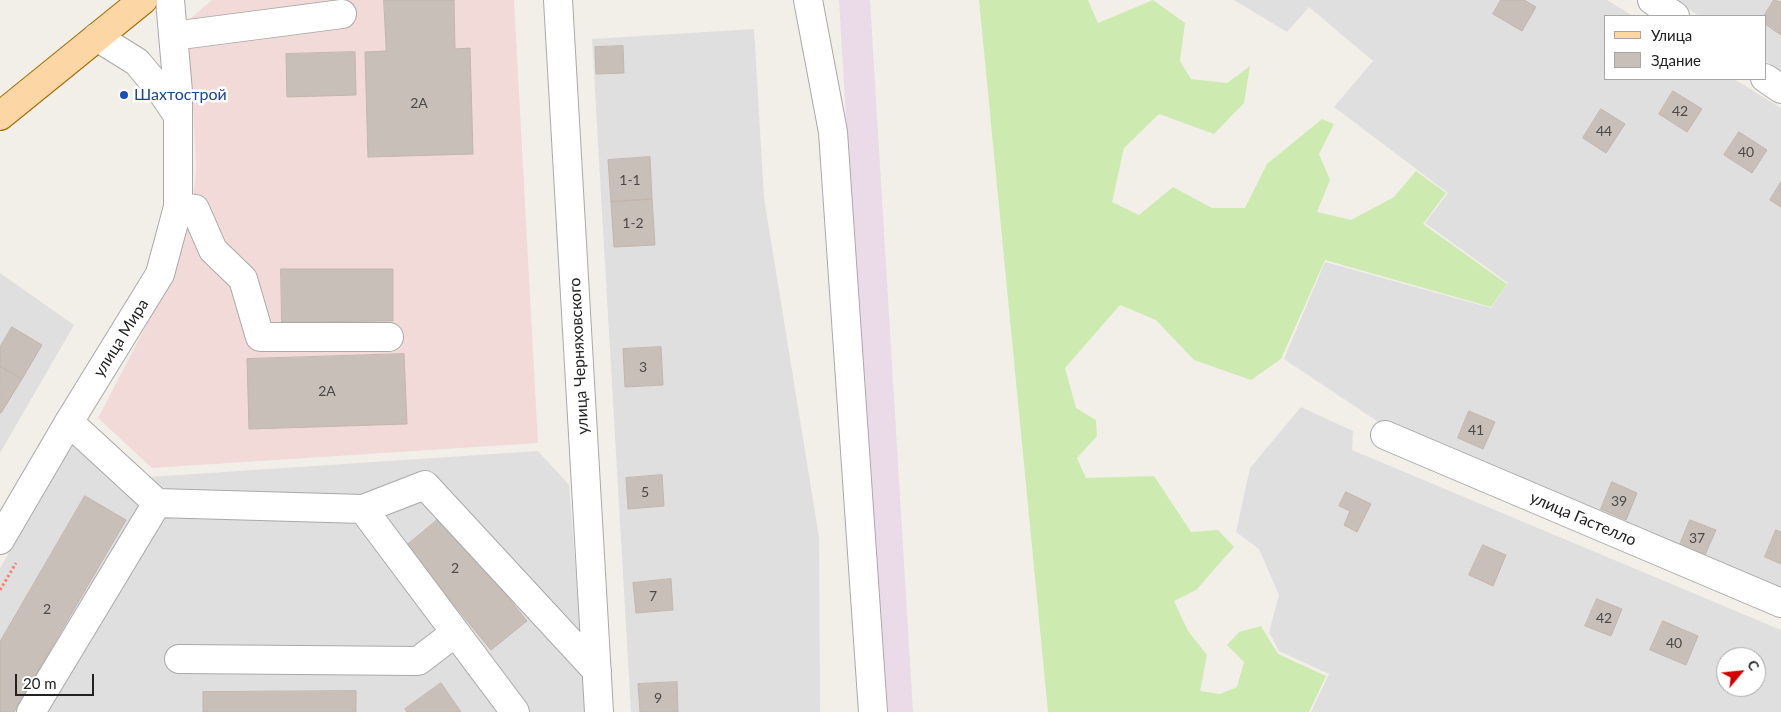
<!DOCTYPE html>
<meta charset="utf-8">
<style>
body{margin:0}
#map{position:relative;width:1781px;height:712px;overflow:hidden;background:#f2efe9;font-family:Lato,sans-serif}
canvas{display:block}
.legend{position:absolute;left:1604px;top:15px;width:162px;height:65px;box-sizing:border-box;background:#fff;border:1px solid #a7a7a7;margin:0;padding:6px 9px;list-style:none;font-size:15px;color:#222}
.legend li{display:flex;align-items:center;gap:10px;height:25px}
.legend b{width:25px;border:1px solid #a7a7a7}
.north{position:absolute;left:1716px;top:647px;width:50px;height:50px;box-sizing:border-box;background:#fff;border:1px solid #a7a7a7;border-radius:50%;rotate:62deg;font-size:14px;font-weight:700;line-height:20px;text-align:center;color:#222}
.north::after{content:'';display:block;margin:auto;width:18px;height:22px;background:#d40000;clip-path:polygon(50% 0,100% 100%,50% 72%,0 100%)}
.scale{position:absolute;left:15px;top:674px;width:79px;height:22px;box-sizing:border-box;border:2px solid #222;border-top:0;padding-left:6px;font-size:15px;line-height:18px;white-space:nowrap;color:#222;-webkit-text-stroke:4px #fff;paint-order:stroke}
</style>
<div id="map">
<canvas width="1781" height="712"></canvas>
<ul class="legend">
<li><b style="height:6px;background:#fcd6a4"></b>Улица</li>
<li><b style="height:14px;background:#c7bfb8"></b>Здание</li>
</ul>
<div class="north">С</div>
<div class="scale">20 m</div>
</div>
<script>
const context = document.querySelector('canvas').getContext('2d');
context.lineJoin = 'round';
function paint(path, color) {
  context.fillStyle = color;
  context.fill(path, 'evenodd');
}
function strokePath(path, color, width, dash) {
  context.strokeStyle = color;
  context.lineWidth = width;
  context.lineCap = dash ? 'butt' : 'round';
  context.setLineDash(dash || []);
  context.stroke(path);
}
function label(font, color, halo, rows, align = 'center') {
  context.font = font + ' Lato,sans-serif';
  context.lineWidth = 5;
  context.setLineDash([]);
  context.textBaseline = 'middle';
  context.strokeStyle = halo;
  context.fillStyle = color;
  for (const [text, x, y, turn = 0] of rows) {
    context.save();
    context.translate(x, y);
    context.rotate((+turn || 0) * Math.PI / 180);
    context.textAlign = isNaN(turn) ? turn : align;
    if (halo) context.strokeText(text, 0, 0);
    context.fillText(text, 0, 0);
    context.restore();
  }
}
paint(new Path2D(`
 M1234,0H1607L1633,16H1605V79H1734L1781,108V594L1383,425L1284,359L1325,262L1491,308L1508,283L1425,223L1448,193L1334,107L1373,61L1309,7L1287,32Z
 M1675,0H1781V71L1765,60V16H1699Z
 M754,29L764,198L819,537L820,712H631L592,39Z
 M0,273L74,325L0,453Z
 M1301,407L1353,431L1352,450L1781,630V712H1311L1329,674L1279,651L1269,632L1279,595L1259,549L1236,532L1250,468ZM1726,657H1756V687H1726Z
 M87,420L149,477L538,451L569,485L587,712H0V568Z`), '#e0dfdf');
paint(new Path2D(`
 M212,0H514L538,443L152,468L98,418L169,282L192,210L196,169L193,104L177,30Z`), '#f2dad9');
paint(new Path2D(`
 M839,0H870L913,712H881Z`), '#ebdbe8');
paint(new Path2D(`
 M979,0H1088L1098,23L1153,0L1185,23L1180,61L1191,79L1227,83L1250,66L1244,103L1214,134L1159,114L1124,148L1112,202L1139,215L1173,187L1212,208H1245L1267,164L1322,119L1334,124L1319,154L1330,180L1317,212L1351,220L1394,197L1416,171L1446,193L1423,224L1507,284L1491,307L1325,260L1281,359L1251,380L1194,360L1156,320L1120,305L1065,368L1076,408L1096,420L1097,436L1077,458L1086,478L1154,476L1191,532L1218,530L1234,547L1196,590L1174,601L1188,631L1207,655L1200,691L1220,694L1237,687L1244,662L1227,645L1239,632L1261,626L1278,654L1326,676L1309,712H1048Z`), '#cdebb0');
const building = new Path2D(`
 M384,0H454L455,49L470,48L473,154L368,157L365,52L386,51Z
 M1501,0H1524L1536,7L1522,31L1493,14Z
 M1774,0L1781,2V35L1765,24L1764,16Z
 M623,46L624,73L596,74L595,47Z
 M355,52L356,95L287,97L286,54Z
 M1673,91L1702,109L1687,132L1659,114Z
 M1601,109L1625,124L1606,153L1583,138Z
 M1739,132L1767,150L1752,173L1724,155Z
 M650,157L652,199L611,202L608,160Z
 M1781,182V207L1770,200Z
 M652,199L655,245L614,247L611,202Z
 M281,269H393V321L282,322Z
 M12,327L42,345L22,379L0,366V347Z
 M661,347L663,385L625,387L623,349Z
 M404,354L407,424L249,429L247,359Z
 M0,366L22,379L1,413H0Z
 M1469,411L1495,422L1483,449L1458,438Z
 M662,475L664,506L628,509L626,478Z
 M1612,482L1637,493L1626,520L1601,509Z
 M1346,492L1371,504L1357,532L1344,525L1350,511L1339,506Z
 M85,496L126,520L14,712H0V642Z
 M442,516L527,621L491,650L406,546Z
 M1690,520L1716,530L1704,557L1679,547Z
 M1776,530L1781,532V564L1765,557Z
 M1483,545L1506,555L1493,586L1469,575Z
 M671,579L673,610L636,613L633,583Z
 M1597,599L1622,609L1611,636L1585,626Z
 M1663,621L1698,636L1686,665L1650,650Z
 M677,682L678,712H640L638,684Z
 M441,683L461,712H407L405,709Z
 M356,691V712H203V692Z`);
paint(building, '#c7bfb8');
strokePath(building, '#c4b6ab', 1);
const minor = new Path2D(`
 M558,0L599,712
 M808,0L833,132L873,712
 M1652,0L1675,16
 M173,36L342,14
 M97,37L137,62L162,92L178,116
 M1765,78L1781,89
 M178,207L195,209L213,250L243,279L260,337H389
 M1385,435L1781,603
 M157,503L363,509L515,712
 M363,509L425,485L597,671
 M0,540L69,422L160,274L178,207V92L170,0
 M179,659L418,661L455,633
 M31,712L157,503L69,422`);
const major = new Path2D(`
 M0,116L143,0`);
strokePath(minor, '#a9a9a9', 30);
strokePath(major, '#a06b00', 30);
strokePath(new Path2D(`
 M0,590L16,563`), '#fa8072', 3, [2.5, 2.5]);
strokePath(minor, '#fff', 28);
strokePath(major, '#fcd6a4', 28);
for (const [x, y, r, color] of [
 [124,95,5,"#1a4fb4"]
]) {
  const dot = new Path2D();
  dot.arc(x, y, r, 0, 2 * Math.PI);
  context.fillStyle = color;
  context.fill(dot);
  strokePath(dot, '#fff', 2);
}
label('14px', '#4b4948', null, [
 ["2А",419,103],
 ["42",1680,111],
 ["44",1604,131],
 ["40",1746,152],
 ["1-1",630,180],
 ["1-2",633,223],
 ["3",643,367],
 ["2А",327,391],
 ["41",1476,430],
 ["5",645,492],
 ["39",1619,501],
 ["37",1697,538],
 ["2",455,568],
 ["7",653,596],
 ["2",47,609],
 ["42",1604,618],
 ["40",1674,643],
 ["9",658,698]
]);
label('16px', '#164399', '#fff', [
 ["Шахтострой",134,95]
], 'left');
label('16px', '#222', '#fff', [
 ["улица Мира",121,338,-58],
 ["улица Черняховского",579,356,-93],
 ["улица Гастелло",1583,519,23]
]);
</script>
